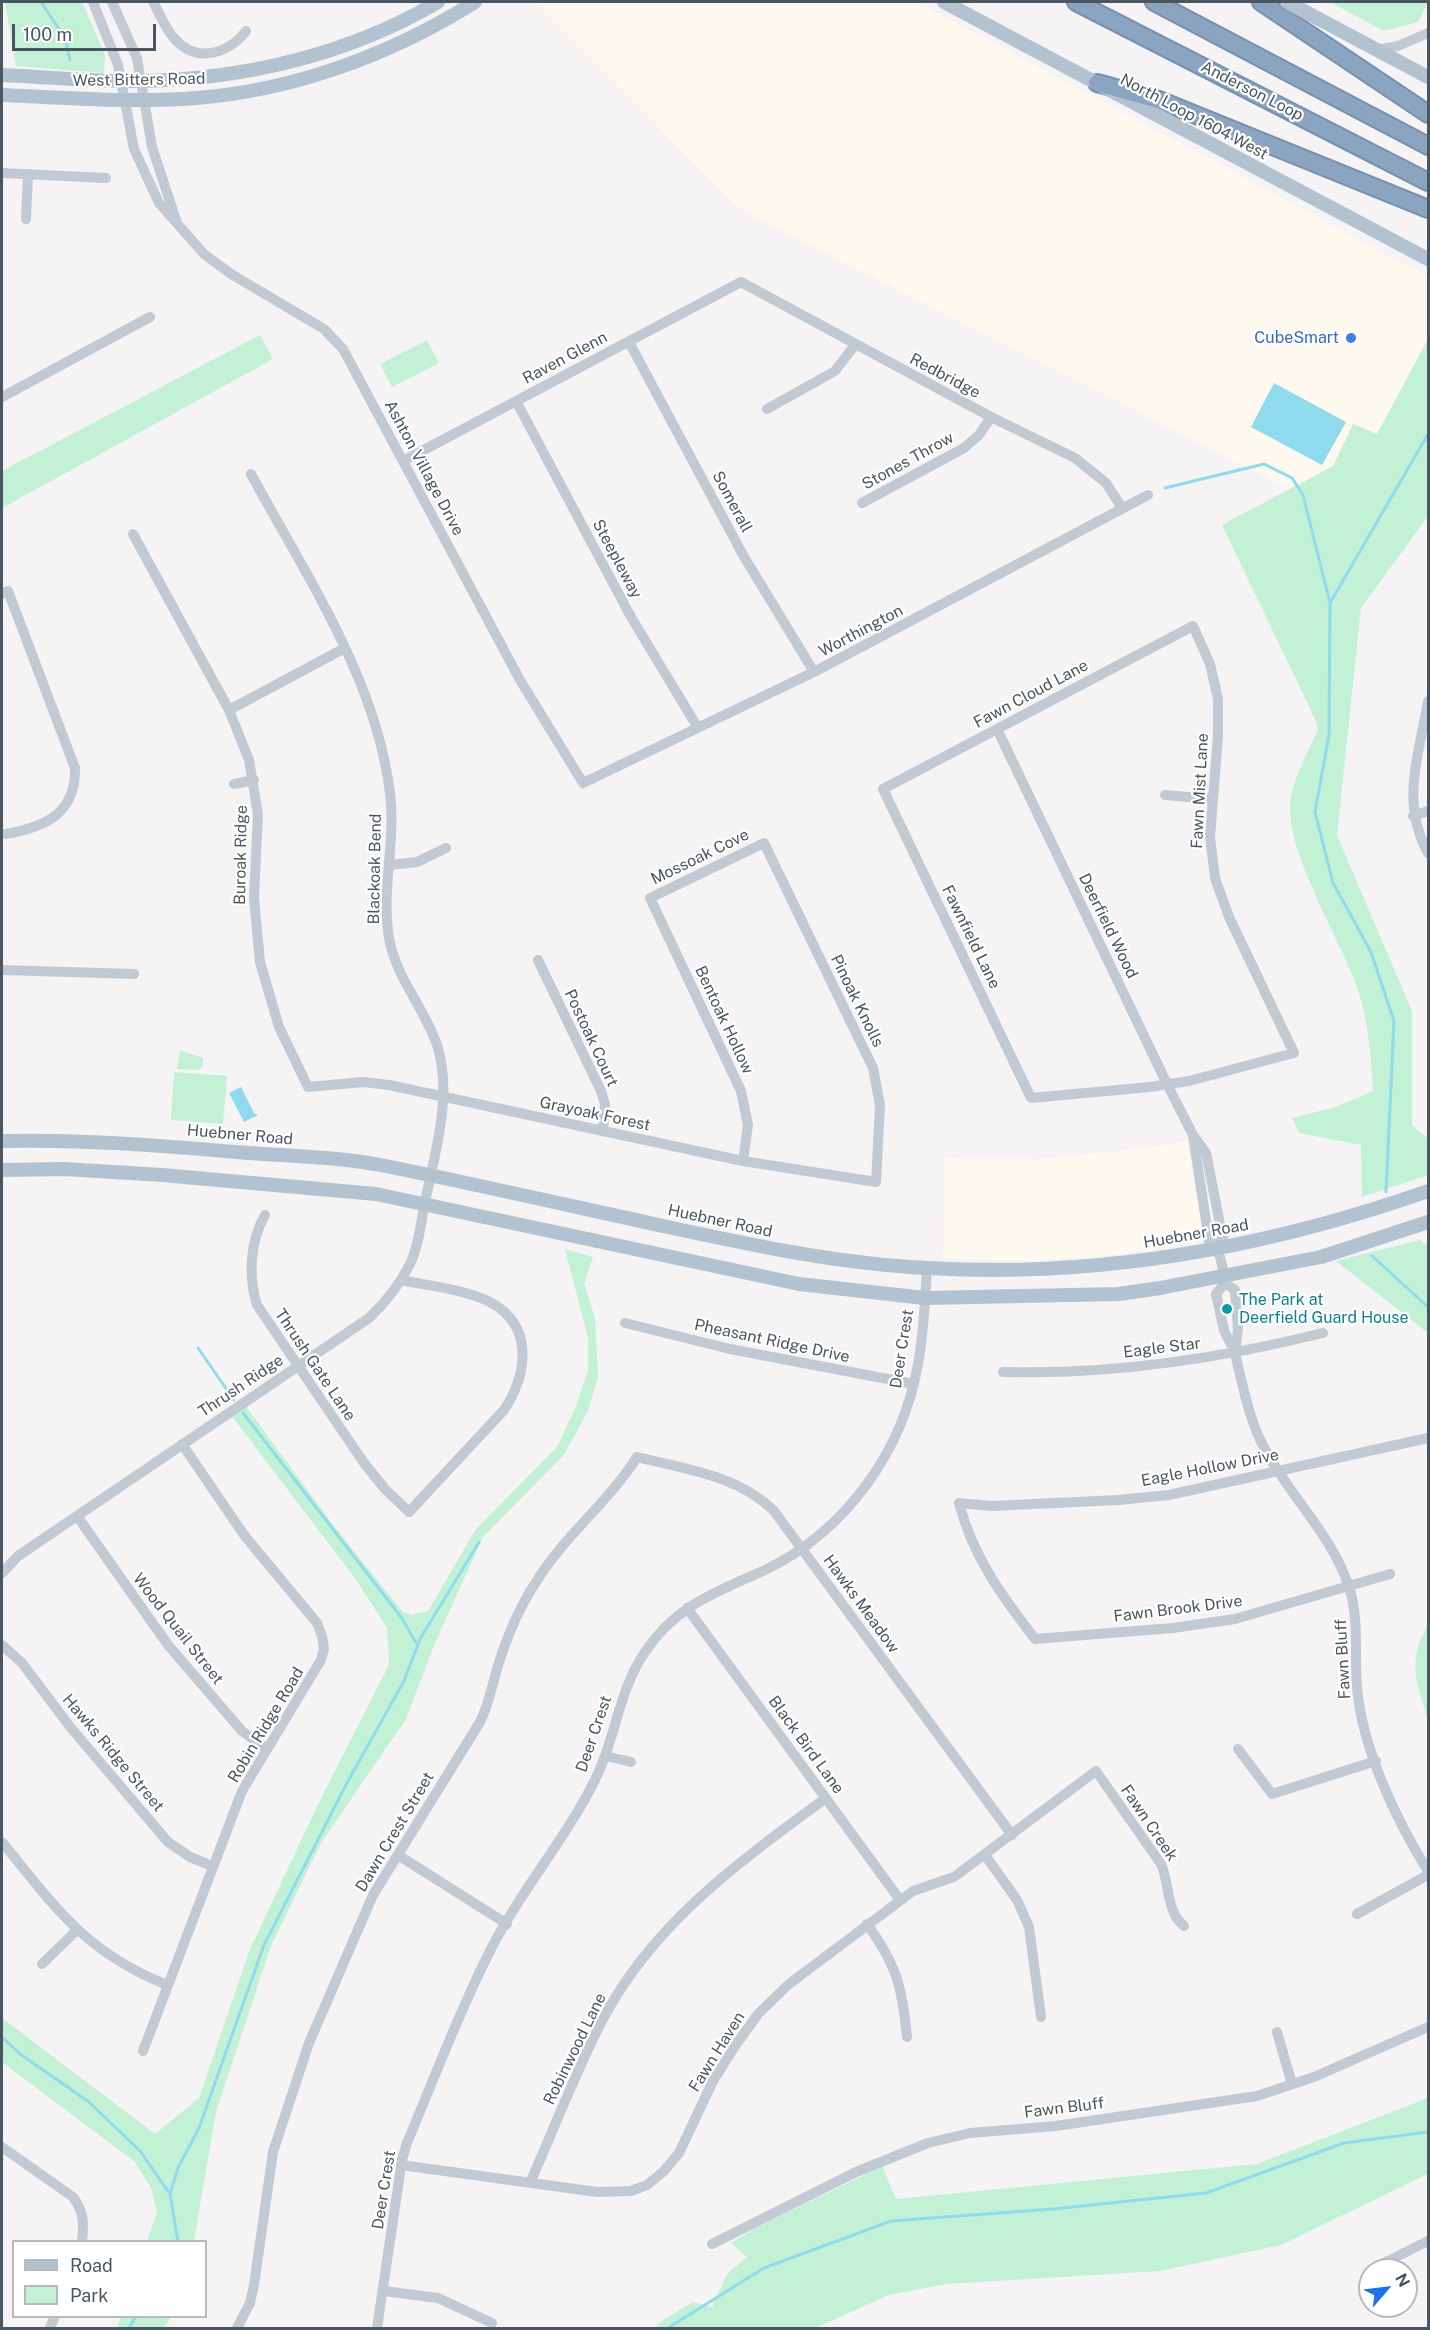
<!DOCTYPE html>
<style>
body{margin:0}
#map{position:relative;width:1430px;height:2330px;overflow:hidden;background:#f5f3f3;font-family:"Public Sans",sans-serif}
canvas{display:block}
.frame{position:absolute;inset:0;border:3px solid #4a5661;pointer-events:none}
.legend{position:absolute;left:12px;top:2240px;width:195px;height:78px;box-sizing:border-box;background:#fff;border:2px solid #b7bbc0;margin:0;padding:8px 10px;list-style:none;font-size:18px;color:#4a5661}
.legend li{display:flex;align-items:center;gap:12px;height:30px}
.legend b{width:30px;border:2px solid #b7bbc0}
.north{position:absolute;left:1358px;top:2258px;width:60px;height:60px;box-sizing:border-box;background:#fff;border:2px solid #b7bbc0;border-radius:50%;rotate:62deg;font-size:16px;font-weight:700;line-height:24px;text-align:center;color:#4a5661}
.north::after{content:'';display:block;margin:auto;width:21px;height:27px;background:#1a73e8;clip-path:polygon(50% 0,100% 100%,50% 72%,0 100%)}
.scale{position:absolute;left:12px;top:24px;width:144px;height:27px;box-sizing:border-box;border:3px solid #4a5661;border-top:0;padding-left:8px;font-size:18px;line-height:21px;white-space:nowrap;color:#4a5661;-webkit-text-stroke:4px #fff;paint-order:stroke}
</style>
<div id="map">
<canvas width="1430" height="2330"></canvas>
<div class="frame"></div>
<ul class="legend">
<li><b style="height:8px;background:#b3c2d1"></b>Road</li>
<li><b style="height:16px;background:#c3f1d5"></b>Park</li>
</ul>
<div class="north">N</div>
<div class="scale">100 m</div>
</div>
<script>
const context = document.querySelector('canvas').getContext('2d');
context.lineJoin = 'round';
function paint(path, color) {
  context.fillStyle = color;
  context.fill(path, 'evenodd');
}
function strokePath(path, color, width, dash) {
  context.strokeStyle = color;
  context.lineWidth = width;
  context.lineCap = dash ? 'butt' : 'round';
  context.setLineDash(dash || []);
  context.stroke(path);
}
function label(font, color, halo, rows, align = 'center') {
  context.font = font + ' "Public Sans",sans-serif';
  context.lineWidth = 4.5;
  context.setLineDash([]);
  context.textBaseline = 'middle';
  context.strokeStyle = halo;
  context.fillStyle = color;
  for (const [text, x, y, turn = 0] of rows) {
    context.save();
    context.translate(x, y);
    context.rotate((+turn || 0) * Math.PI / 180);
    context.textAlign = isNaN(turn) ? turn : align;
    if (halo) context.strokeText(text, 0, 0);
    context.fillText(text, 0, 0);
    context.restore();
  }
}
paint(new Path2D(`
 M534,2H918L1428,277V339L1372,443L1291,490L740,209Z
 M1187,1141L1204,1241L1114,1255L1022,1261L943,1258L944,1158L1041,1159L1154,1147Z`), '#fdf9ef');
paint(new Path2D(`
 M5,2H82L105,55L104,73L16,66Z
 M1330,2H1428L1418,22L1384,31Z
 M260,335L273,359L2,508V471Z
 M1428,339V516L1361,608L1337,835L1412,1011V1125L1428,1139V1175L1362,1197L1361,1145L1299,1133L1292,1118L1336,1107L1373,1091C1371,1055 1368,1015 1355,982C1338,934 1282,847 1291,797C1294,777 1310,749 1318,729L1316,721L1222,525L1333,466L1353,424L1377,434Z
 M427,340L439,363L392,387L380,364Z
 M180,1050L203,1058V1066L199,1070L177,1069Z
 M174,1072L227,1076L223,1124L171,1120Z
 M1420,1240L1428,1246V1333L1336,1261Z
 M565,1249L593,1257L584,1283L595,1318L598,1377L588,1411L563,1456L483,1537L435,1643L406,1719L321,1843L271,1946L216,2112L194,2241H147L157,2212L151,2188L135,2162L2,2062V2018L155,2134L199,2098L250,1949L322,1796L389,1665L387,1628L357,1581L231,1415L245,1405L334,1526L403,1612L411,1615L428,1611L476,1529L557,1447L575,1409L588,1370V1338Z
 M1428,1625V1719C1416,1683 1407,1659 1428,1625Z
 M1428,2098V2174L1281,2245L1160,2271L946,2284L889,2295L815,2328H655L663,2320L693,2302L712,2307L727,2274L747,2257L731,2243L756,2228L882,2166L896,2199L1257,2164Z
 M121,2317V2316L171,2317L164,2328H117Z`), '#c3f1d5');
paint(new Path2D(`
 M1274,383L1346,422L1322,465L1251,427Z
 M241,1087L254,1113L258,1115L244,1122L229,1093Z`), '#90daee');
strokePath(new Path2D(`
 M41,2L65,38L70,60
 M1165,488L1264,464L1292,478L1303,495L1330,603
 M1386,1192L1394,1021L1371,952L1333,883L1315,812L1329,735L1330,603L1428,434
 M1372,1256L1428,1307
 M198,1348L234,1400
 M243,1413L401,1617L418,1646
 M2,2037L20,2054L89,2102L140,2151L170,2194L178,2242
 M170,2194L178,2168L199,2128L264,1945L348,1781L404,1681L420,1639L479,1542
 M129,2328L136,2316
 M668,2328L764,2268L891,2221L1053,2209L1206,2193L1344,2143L1428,2132`), '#90daee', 3);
const highway = new Path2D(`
 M1076,2L1428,182
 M1154,2L1428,146
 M1261,2L1428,114
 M1097,83L1159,100L1428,209`);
strokePath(highway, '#7690ad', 20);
strokePath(new Path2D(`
 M93,2L118,65L134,149L159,203L204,254L231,274L324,329L343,349L520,680L583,783L814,672L1148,495
 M112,2L137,58L152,147L176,220
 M153,2C160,14 165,28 174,38C196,64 228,54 246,31
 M1377,50L1398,46L1428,33
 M2,173L106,178
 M26,219L28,175
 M629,342L743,555L814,672
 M2,397L150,317
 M516,401L631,617L698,728
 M767,409L835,371L855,345
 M403,461L741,282L991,417L1075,458L1106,483L1122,508
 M862,503L964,448L979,435L991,417
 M133,534L229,710L249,760L258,814L254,898L260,962L279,1027L308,1087L363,1082L389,1085L743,1161L876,1182L880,1105L873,1068L764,843L650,898L741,1091L748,1125L743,1161
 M2,594L8,591L75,768C76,813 46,827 6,834
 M1193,626L1210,664L1218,699V736L1210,837L1215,878L1229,917L1294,1053L1189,1081L1150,1087L1031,1098L883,789Z
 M1428,701C1419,755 1400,802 1428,853
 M229,710L345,648
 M997,729L1167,1084L1193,1135L1206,1153L1223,1239L1216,1245
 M234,784L254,780
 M1165,795L1212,799
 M1413,816L1428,811
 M390,865L417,862L446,848
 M538,960L601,1091L605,1104L603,1131
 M2,970L134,974
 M1193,1135L1209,1241C1221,1249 1223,1269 1225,1283L1216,1294C1219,1306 1221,1318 1224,1330C1227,1338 1233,1346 1235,1354C1244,1389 1249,1422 1267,1453C1292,1498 1331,1535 1348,1584C1360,1618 1354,1651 1357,1687C1362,1748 1396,1820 1428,1871
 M265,1215C250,1241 248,1276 257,1305L364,1463L385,1489L409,1512L504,1410C527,1375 535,1326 490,1302C464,1289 429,1286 401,1280
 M1225,1283L1235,1290L1238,1329L1235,1352
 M625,1323L730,1349L914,1384
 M1003,1372C1111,1375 1218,1359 1323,1333
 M77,1516L168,1645L242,1731L267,1749
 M2,1573L18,1556L369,1318C386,1302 400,1284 410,1264C419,1245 421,1222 425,1202C435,1153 453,1094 437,1045C424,1007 396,978 389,938C381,890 396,841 390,793C376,678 305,574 251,474
 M1390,1574L1235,1619L1173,1628L1035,1639C1002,1596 973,1557 959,1503L992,1506L1118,1500L1169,1495L1428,1438
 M687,1608L900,1900
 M2,1645L22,1663L71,1728L168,1842L190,1857L212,1866
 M1238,1749L1272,1794L1376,1761
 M606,1756L631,1762
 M2,1842C56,1908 85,1952 167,1985
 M398,1855L507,1924
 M985,1855L1017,1900L1029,1927L1041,2017
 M1357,1914L1428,1875
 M867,1924C897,1966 902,1986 907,2037
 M42,1964L77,1930
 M1277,2032L1292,2084
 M143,2051L242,1791L321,1660L324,1649L322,1636L317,1623L244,1535L182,1444
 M2,2147L73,2197C84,2212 84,2223 82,2242
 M401,2165L597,2192L631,2191L647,2185L664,2171L679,2153L713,2081L735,2046L758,2014L789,1984L913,1891L954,1877L1096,1771L1161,1864C1170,1884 1166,1912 1184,1926
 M530,2183C554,2129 575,2073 602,2021C652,1924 740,1861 826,1798
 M712,2244L856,2172L928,2143L970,2133L1056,2126L1257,2096L1314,2077L1428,2027
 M1378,2270L1384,2263L1428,2241
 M1369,2283L1370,2281
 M384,2291L438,2298L492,2323
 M50,2328L55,2316
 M237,2328L250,2303L254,2285L273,2152L309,2043L373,1895L480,1722C489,1704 492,1685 498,1666C507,1636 519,1608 536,1582C564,1536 608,1503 637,1457C684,1469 738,1475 774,1511L1012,1835
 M377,2328L402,2160L407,2143C433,2081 457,2017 487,1957C517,1895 564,1842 595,1780C616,1739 618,1691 645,1652C676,1605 717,1592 765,1570C846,1531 903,1451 918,1364C924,1333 925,1300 927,1268`), '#c1cad2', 10);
strokePath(new Path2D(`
 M944,2L1428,259
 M1287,2L1428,77
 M2,75C48,77 96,82 142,81C245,79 350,54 438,2
 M2,95C67,98 132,103 197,98C296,90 392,54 475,2
 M2,1141C84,1139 166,1146 248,1153C294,1156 341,1157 386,1166C479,1185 571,1206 663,1226C751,1245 839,1264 929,1268C1099,1278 1268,1247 1428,1191
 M2,1170L64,1169L162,1175L376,1194L799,1284L925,1298L1119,1294L1160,1288L1321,1257L1428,1222`), '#b3c2d1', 14);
strokePath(highway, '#8ba5c1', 16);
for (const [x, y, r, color] of [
 [1351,338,6,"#3f7fe0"],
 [1227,1309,6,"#0f9aa8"]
]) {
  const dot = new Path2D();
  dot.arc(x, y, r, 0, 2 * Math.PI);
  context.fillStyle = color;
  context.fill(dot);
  strokePath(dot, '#fff', 2);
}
label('16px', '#4a5661', '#fff', [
 ["West Bitters Road",139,80,-1],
 ["Anderson Loop",1252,91,27],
 ["North Loop 1604 West",1194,117,28],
 ["Raven Glenn",565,358,-28],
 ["Redbridge",945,376,28],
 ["Stones Throw",908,461,-29],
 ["Ashton Village Drive",424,468,62],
 ["Somerall",732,502,62],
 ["Steepleway",617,559,62],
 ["Worthington",861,631,-28],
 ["Fawn Cloud Lane",1031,694,-28],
 ["Fawn Mist Lane",1200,791,-87],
 ["Buroak Ridge",241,855,-89],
 ["Mossoak Cove",700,857,-26],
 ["Blackoak Bend",375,869,-89],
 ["Deerfield Wood",1108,926,64],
 ["Fawnfield Lane",971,937,64],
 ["Pinoak Knolls",857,1001,64],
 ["Bentoak Hollow",724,1020,65],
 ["Postoak Court",591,1038,65],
 ["Grayoak Forest",595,1114,12],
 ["Huebner Road",240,1135,5],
 ["Huebner Road",720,1221,12],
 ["Huebner Road",1196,1234,-10],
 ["Pheasant Ridge Drive",772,1341,12],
 ["Eagle Star",1162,1348,-7],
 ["Deer Crest",902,1349,-81],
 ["Thrush Gate Lane",315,1365,56],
 ["Thrush Ridge",241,1386,-34],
 ["Eagle Hollow Drive",1210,1468,-11],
 ["Hawks Meadow",861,1604,54],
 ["Fawn Brook Drive",1178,1609,-7],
 ["Wood Quail Street",178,1629,52],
 ["Fawn Bluff",1343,1659,-93],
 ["Robin Ridge Road",266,1725,-59],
 ["Deer Crest",594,1734,-71],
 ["Black Bird Lane",806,1745,54],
 ["Hawks Ridge Street",113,1753,50],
 ["Fawn Creek",1149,1823,56],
 ["Dawn Crest Street",395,1832,-59],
 ["Robinwood Lane",575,2049,-64],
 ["Fawn Haven",717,2052,-58],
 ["Fawn Bluff",1064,2108,-7],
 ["Deer Crest",384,2190,-81]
]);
label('16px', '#366cbe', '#fff', [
 ["CubeSmart",1339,338]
], 'right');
label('16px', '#0d838f', '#fff', [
 ["The Park at",1239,1300],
 ["Deerfield Guard House",1239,1318]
], 'left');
</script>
